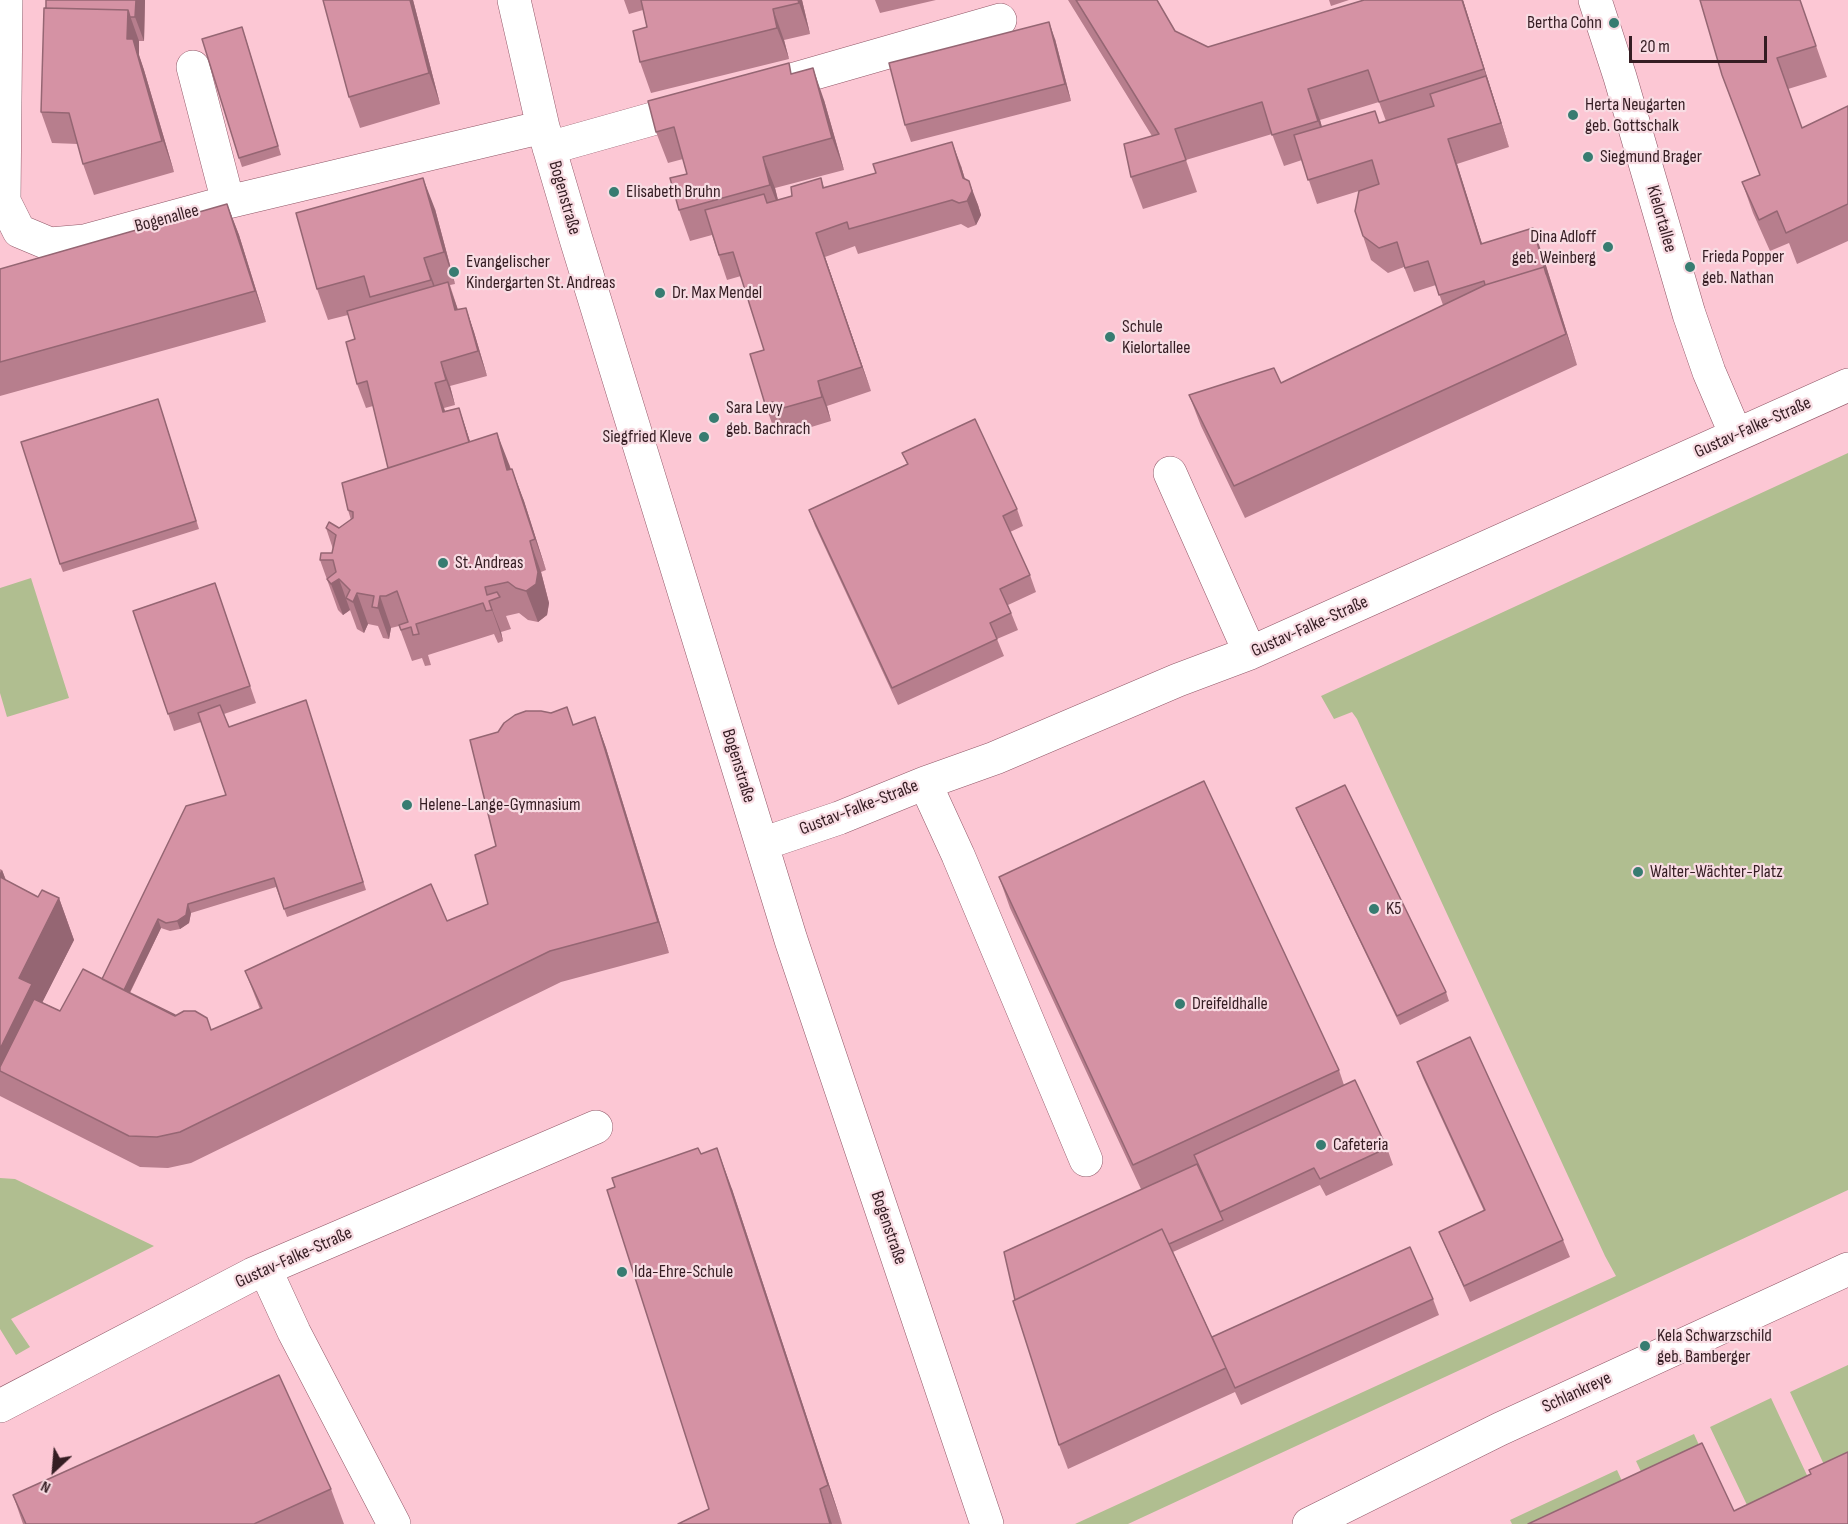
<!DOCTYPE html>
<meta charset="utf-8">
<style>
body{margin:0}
#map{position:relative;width:1848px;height:1524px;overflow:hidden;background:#fcc7d4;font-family:"Sofia Sans Condensed",sans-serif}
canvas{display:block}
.north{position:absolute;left:24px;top:1440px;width:60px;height:60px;-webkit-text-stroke:4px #f8dce3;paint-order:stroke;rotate:206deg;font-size:16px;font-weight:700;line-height:24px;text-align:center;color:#351d23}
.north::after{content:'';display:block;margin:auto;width:21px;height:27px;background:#351d23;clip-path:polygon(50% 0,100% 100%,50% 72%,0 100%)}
.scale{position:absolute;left:1629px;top:36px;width:138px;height:27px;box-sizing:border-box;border:3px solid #351d23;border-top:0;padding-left:8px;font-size:18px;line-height:21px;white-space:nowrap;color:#351d23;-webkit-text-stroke:4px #f8dce3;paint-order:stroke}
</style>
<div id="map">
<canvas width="1848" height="1524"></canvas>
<div class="north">N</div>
<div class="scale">20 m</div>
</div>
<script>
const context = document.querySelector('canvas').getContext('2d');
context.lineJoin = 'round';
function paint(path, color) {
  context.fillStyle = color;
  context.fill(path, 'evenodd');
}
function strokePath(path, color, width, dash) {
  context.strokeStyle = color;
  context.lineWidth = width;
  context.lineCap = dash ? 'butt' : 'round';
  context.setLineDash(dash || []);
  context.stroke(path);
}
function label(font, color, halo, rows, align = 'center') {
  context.font = font + ' "Sofia Sans Condensed",sans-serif';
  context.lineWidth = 4.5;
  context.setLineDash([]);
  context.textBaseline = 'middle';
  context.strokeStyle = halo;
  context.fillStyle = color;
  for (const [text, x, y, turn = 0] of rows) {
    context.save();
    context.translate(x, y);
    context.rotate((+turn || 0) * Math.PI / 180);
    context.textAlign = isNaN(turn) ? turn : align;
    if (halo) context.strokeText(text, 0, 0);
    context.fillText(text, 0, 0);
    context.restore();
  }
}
paint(new Path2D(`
 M1848,453V1190L1128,1524H1075L1616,1276L1605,1256L1357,719L1352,712L1334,719L1321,696Z
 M31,578L69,698L7,717L0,693V588Z
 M0,1178L15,1179L154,1246L11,1319L30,1347L16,1355L0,1329Z
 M1848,1365V1501L1842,1503L1790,1392Z
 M1771,1398L1826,1516L1756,1524L1710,1427Z
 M1694,1434L1717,1485L1660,1512L1636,1461Z
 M1617,1470L1640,1521L1633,1524H1512L1510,1520Z`), '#b0be90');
const minor = new Path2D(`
 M6,0L4,201L19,231L50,244L85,241L228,202L543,127
 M514,0L543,127L576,239L791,940L987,1524
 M1595,0L1620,77L1689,314L1709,372L1736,435
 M193,67L228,202
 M770,86L1000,20
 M549,148L695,107
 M1170,473L1250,653
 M925,783L958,855L1086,1160
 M762,844L839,818L925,783L995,758L1178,680L1250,653L1848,385
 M265,1269L294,1332L394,1524
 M0,1406L253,1274L596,1127
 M1309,1524L1500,1429L1848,1269`);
strokePath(minor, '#905767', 34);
strokePath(minor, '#fff', 33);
paint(new Path2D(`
 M46,0H145L144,41H139V55L144,70L174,172L94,195L83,164L78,144L52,143L41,112Z
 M413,0L440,104L360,128L349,97Z
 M624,0H802L810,34L784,40L789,59L651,93L640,62L647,27L643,10L629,14Z
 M875,0H936L880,13Z
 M1068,0H1157L1175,31L1208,47L1364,0H1463L1509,147L1457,164L1482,244L1542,253L1577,365L1245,518L1201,426L1189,395L1281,383L1443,305L1436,285L1414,292L1404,267L1388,273L1371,260L1363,236L1359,191L1317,204L1302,160L1284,166L1272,134L1186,160L1197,192L1143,209L1131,177L1152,136ZM1379,102L1386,121L1380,123L1322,127L1320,120Z
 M1329,0H1349L1331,6Z
 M1800,0L1827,77L1788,89L1802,128L1848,106V241L1797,264L1789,243L1770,251L1753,213L1742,182L1760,175L1722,75Z
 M245,36L281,155L242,167L239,158Z
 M1055,39L1071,101L911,142L905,125Z
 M792,74L824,100L844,170L775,188L778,200L792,196L821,178L824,187L961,166L965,179L978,205L981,215L976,225L968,228L961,224L858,254L855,246L825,257L871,391L827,406L831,421L785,435L782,427L774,429L765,404L764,350L741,276L727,280L712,235L690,241L679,210L687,174L683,159L668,163L656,132Z
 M227,204L239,235L266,322L0,396V269Z
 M435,209L455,284L450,285L458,310L466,308L474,332L487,376L450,386L455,405L444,408L445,411L459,408L470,442L509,464L524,501L546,570L541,572L549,603L547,615L538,622L528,620L519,613L506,616L511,629L501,632L503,641L498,643L494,634L428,655L431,665L425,666L422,658L412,661L399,626L391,628L389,639L383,638L378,626L368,624L364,633L357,629L350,610L343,615L338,610L320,560L332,553L333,549L326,528H339L351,520L348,510L388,468L373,406L366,408L357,384L355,339L348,315L328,320L317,289Z
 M158,399L199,529L63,572L60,564Z
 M902,453L1017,509L1023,526L1010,532L1030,575L1036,592L1008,605L1018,630L997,639L1004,656L898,705L815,526L809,510L907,464Z
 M215,583L256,703L224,714L229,727L306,700L366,890L287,917L276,887L191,913L189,923L180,929L170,931L161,928L130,993L175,1015L211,1030L260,1009L245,971L447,921L488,904L496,846L573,725L595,717L606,748L669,953L561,982L191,1163L168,1168L140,1167L0,1096V869L2,870L6,880L38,897L59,898L74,940L42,1002L60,1011L102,979L226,795L201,722L174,731L133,611Z
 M1296,808L1446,992L1449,1001L1400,1025L1300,817Z
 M999,877L1339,1070L1344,1085L1387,1148L1393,1165L1326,1196L1320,1185L1173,1252L1212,1337L1433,1299L1439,1315L1241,1405L1235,1392L1068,1469L1059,1445L1015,1300L1141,1189L1010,908Z
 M1417,1062L1563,1240L1570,1257L1470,1302L1446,1248L1439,1232L1484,1211L1423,1078Z
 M701,1154L732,1189L842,1524H678L709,1509Z
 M331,1489L344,1524H23L13,1495Z`), '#b77e8d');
paint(new Path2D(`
 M136,0H145L144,41L135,17Z
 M410,0H413L440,104L429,73Z
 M798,0H802L810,34Z
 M1462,0H1463L1509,147L1501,123Z
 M773,9L784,40L789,59L777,28Z
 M128,10L139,41V55L144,70L174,172L127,39Z
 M1049,22L1055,39L1071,101L1065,84Z
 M813,68L824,100L844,170L832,138Z
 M1308,89L1320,120L1329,152L1318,121Z
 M1448,139L1457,164L1490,269L1481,244Z
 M952,142L961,166L970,196L969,181L978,205L981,215L976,225L967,201L963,178Z
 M763,157L775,188L782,216L770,185Z
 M423,178L435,209L455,284L444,252Z
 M227,204L239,235L266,322L255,291Z
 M1533,228L1542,253L1577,365L1544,267Z
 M816,233L825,257L871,391L862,367Z
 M424,258L436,289L442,311L431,280Z
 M448,282L457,307L464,335L455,310Z
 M466,308L474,332L487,376L478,351Z
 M441,362L450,386L455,405L446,380Z
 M818,381L827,406L831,421L822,397Z
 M435,383L444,408L452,436L443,412Z
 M459,408L467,432L480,473L471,449Z
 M497,433L509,464L519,502L507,470Z
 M512,469L524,501L546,570L535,539Z
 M530,541L541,572L549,603L547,615L538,622L526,591Z
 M339,579L350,610L343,615L331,584Z
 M357,593L368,624L364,633L353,602Z
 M380,596L391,628L389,639L378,608Z
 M489,601L501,632L503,641L492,610Z
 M595,717L606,748L669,953L658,922Z
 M2,870L17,911L0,881V873Z
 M59,898L74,940L40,1007L0,1071V1049L19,978Z
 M188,904L191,913L189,923L180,929L177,921Z
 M158,919L161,928L127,998L124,990Z
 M717,1148L732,1189L842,1524L828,1485Z
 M820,1489L832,1524H830Z`), '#956673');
const building = new Path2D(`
 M46,0H136L135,17H130L128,10L46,8Z
 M323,0H410L429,73L349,97Z
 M641,0H798L799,3L773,9L777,28L640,62L633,31L647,27Z
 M1076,0H1157L1175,31L1208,47L1364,0H1462L1484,69L1379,102L1368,70L1308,89L1318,121L1272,135L1262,102L1175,129L1186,160L1131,177L1124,144L1159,134Z
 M1700,0H1800L1816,46L1777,58L1802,128L1848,106V204L1786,233L1777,211L1759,220L1742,182L1760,175L1722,75Z
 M44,8L128,10L127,39H133L162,141L83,164L69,113L41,112Z
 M1049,22L1065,84L905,125L889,63Z
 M242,27L278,146L239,158L202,39Z
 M789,63L791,74L813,68L832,138L763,157L770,185L679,210L670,178L687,174L674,127L656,132L648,101Z
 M1486,76L1501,123L1448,139L1481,244L1533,228L1546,274L1544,267L1485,285L1484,281L1439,295L1428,261L1405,268L1397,242L1379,248L1363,236L1355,211L1359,191L1379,184L1372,160L1308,180L1294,135L1375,111L1379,123L1434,106L1430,94Z
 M952,142L963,178L969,181L972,191L967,201L959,203L952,200L849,229L847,222L816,233L862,367L818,381L822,397L776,410L773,402L765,404L750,354L764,350L733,252L719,255L705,210L764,194L767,203L792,196L791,187L821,178L823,188L876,173L873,164Z
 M423,178L444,252L424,258L431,280L370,297L364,276L317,289L296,213Z
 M227,204L255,291L0,362V269Z
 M1544,267L1566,334L1234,486L1189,395L1274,368L1281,383L1485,285Z
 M448,282L455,310L466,308L478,351L441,362L446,380L435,383L443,412L459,408L469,442L388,468L367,381L357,384L346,342L355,339L347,311Z
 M158,399L196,521L60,564L21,442Z
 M975,419L1017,509L1003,516L1030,575L1000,589L1011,613L990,623L997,639L892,688L809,510L908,464L902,453Z
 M497,433L507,470L512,469L535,539L530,541L538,572L536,584L526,591L516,588L508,582L485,587L487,595L497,592L500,597L489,601L492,610L486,611L483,603L416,624L419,634L413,635L411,627L401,630L399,625L408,622L397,591L386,596H380L378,608L372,607L374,596L357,593L353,602L346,598L350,590L339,579L331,584L327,579L336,572L333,560H320L321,553H332L336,535L326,528L329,522L339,528L353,518V512L348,510L342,483Z
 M215,583L250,686L168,714L133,611Z
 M306,700L363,882L284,909L274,878L188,904L186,915L177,921L166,923L158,919L124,990L175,1015V1016L102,979L186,806L226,795L198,713L220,705L229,727Z
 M567,707L573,725L595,717L658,922L550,951L180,1132L157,1137L129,1136L0,1071V1067L34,999L60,1011L83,969L175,1016L184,1011H195L207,1018L211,1030L262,1008L245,971L431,884L447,921L488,904L475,855L496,846L470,740L498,732L504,723L515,715L526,711H541L551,713Z
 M1204,781L1339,1070L1133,1165L999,877Z
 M1345,785L1446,992L1397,1016L1296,808Z
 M0,877L38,897L42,890L59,898L19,978L32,984L0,1049Z
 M1470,1037L1563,1240L1464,1286L1439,1232L1485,1210L1417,1062Z
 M1355,1080L1387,1148L1320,1179L1314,1168L1220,1212L1194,1155Z
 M698,1148L701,1154L717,1148L828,1485L820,1489L830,1524H678L709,1509L607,1190L615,1187L612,1178Z
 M1197,1164L1223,1220L1169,1244L1162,1229L1015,1300L1004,1252Z
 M1162,1229L1226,1368L1059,1445L1013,1301Z
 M1410,1247L1433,1299L1235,1388L1212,1337Z
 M279,1375L331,1489L254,1524H26L13,1495Z
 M1702,1443L1734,1511L1811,1474L1809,1470L1848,1452V1524H1528Z`);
paint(building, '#d592a4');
strokePath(building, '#956673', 1.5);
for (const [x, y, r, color] of [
 [1614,23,6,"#377c71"],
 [1573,115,6,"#377c71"],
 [1588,157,6,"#377c71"],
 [614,192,6,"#377c71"],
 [1608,247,6,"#377c71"],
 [1690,267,6,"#377c71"],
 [454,272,6,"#377c71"],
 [660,293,6,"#377c71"],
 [1110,337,6,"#377c71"],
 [714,418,6,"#377c71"],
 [704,437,6,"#377c71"],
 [443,563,6,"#377c71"],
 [407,805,6,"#377c71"],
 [1638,872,6,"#377c71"],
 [1374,909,6,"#377c71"],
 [1180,1004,6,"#377c71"],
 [1321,1145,6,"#377c71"],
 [622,1272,6,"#377c71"],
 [1645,1346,6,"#377c71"]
]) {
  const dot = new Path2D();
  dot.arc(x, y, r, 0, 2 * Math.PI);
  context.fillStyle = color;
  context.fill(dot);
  strokePath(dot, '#f8dce3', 2);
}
label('18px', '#351d23', '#f8dce3', [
 ["Bertha Cohn",1602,23,"right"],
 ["Herta Neugarten",1585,105],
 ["geb. Gottschalk",1585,126],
 ["Siegmund Brager",1600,157],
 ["Elisabeth Bruhn",626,192],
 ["Dina Adloff",1596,237,"right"],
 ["geb. Weinberg",1596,258,"right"],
 ["Frieda Popper",1702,257],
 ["geb. Nathan",1702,278],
 ["Evangelischer",466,262],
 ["Kindergarten St. Andreas",466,283],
 ["Dr. Max Mendel",672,293],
 ["Schule",1122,327],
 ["Kielortallee",1122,348],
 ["Sara Levy",726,408],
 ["geb. Bachrach",726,429],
 ["Siegfried Kleve",692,437,"right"],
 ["St. Andreas",455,563],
 ["Helene-Lange-Gymnasium",419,805],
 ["Walter-Wächter-Platz",1650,872],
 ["K5",1386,909],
 ["Dreifeldhalle",1192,1004],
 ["Cafeteria",1333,1145],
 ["Ida-Ehre-Schule",634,1272],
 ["Kela Schwarzschild",1657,1336],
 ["geb. Bamberger",1657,1357]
], 'left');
label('18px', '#351d23', '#f8dce3', [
 ["Bogenstraße",564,198,74],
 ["Bogenallee",167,219,-15],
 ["Kielortallee",1661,219,74],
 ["Gustav-Falke-Straße",1753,428,-24],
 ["Gustav-Falke-Straße",1310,627,-24],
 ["Bogenstraße",738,766,73],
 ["Gustav-Falke-Straße",859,808,-21],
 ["Bogenstraße",888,1228,71],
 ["Gustav-Falke-Straße",294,1258,-24],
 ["Schlankreye",1577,1393,-25]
]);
</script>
